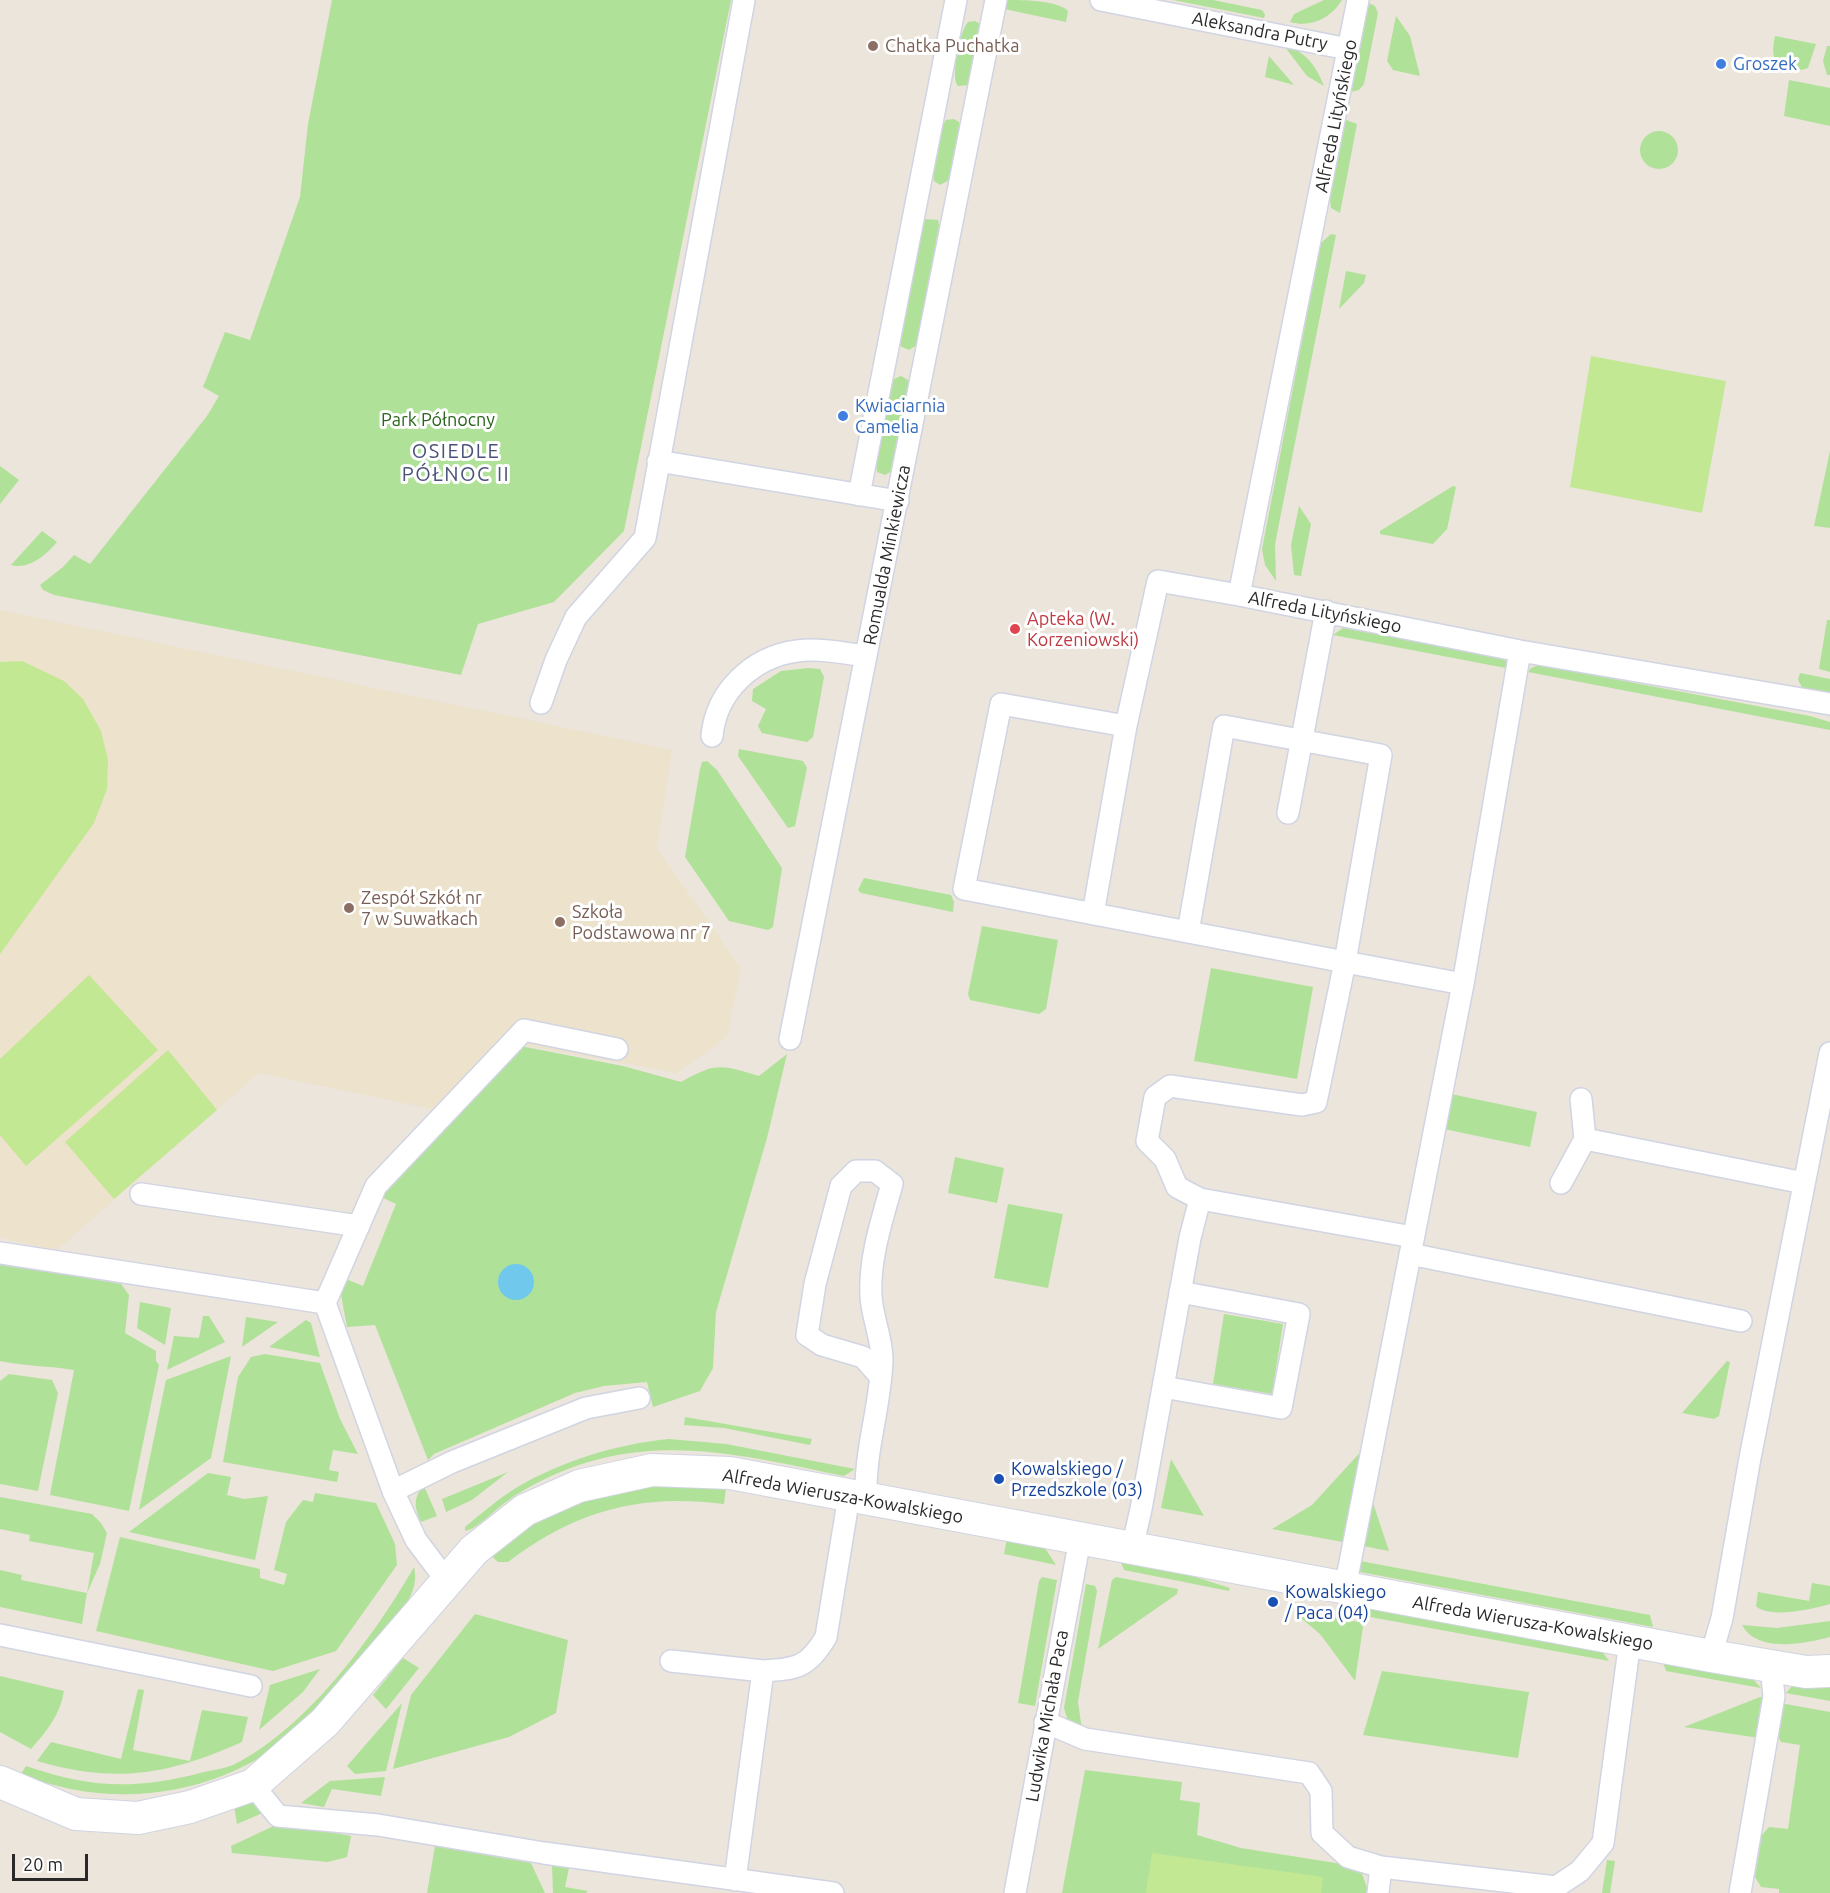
<!DOCTYPE html>
<meta charset="utf-8">
<style>
body{margin:0}
#map{position:relative;width:1830px;height:1893px;overflow:hidden;background:#ebe5db;font-family:Ubuntu,sans-serif}
canvas{display:block}
.scale{position:absolute;left:12px;top:1854px;width:76px;height:27px;box-sizing:border-box;border:3px solid #292929;border-top:0;padding-left:8px;font-size:18px;line-height:21px;white-space:nowrap;color:#292929;-webkit-text-stroke:4px #fff;paint-order:stroke}
</style>
<div id="map">
<canvas width="1830" height="1893"></canvas>
<div class="scale">20 m</div>
</div>
<script>
const context = document.querySelector('canvas').getContext('2d');
context.lineJoin = 'round';
function paint(path, color) {
  context.fillStyle = color;
  context.fill(path, 'evenodd');
}
function strokePath(path, color, width, dash) {
  context.strokeStyle = color;
  context.lineWidth = width;
  context.lineCap = dash ? 'butt' : 'round';
  context.setLineDash(dash || []);
  context.stroke(path);
}
function label(font, color, halo, rows, align = 'center') {
  context.font = font + ' Ubuntu,sans-serif';
  context.lineWidth = 6;
  context.setLineDash([]);
  context.textBaseline = 'middle';
  context.strokeStyle = halo;
  context.fillStyle = color;
  for (const [text, x, y, turn = 0] of rows) {
    context.save();
    context.translate(x, y);
    context.rotate((+turn || 0) * Math.PI / 180);
    context.textAlign = isNaN(turn) ? turn : align;
    if (halo) context.strokeText(text, 0, 0);
    context.fillText(text, 0, 0);
    context.restore();
  }
}
paint(new Path2D(`
 M0,610L672,750L657,848L741,968L727,1037L677,1073L501,1041L432,1109L259,1073L57,1250L0,1238Z`), '#ede2cb');
paint(new Path2D(`
 M332,0H731L624,531L554,602L478,624L461,675L54,595L43,590L40,585L63,567L74,555L90,564L207,416L219,396L203,387L225,332L250,340L300,197L308,124Z
 M1006,0C1023,0 1057,0 1068,11L1066,22L1004,9Z
 M1173,0H1213L1262,10L1265,15L1264,18Z
 M1324,0H1342C1331,18 1312,28 1290,22L1294,14Z
 M1369,3L1375,6L1378,13L1364,84L1359,90L1351,92Z
 M1396,16L1410,36L1420,76L1393,70L1387,61Z
 M975,21L980,24L981,29L969,85L958,86C950,77 960,31 968,22Z
 M1775,36L1816,44L1808,68C1801,71 1796,70 1788,68C1771,65 1772,51 1775,36Z
 M1827,46H1830V75H1827L1823,61Z
 M1285,47C1306,50 1317,68 1324,86L1307,76Z
 M1269,56L1294,85L1265,77Z
 M1789,80L1830,88V126L1784,116Z
 M954,119L959,122V127L949,180L940,185L934,181L933,174L941,128L946,120Z
 M1346,120L1357,124L1340,213L1331,208L1330,198Z
 M1640 150a19 19 0 1 1 38 0a19 19 0 1 1-38 0Z
 M925,219L938,220L939,225L917,345L909,350L900,346L901,340L918,246Z
 M1331,234L1336,235L1275,544L1276,581L1265,565L1262,549L1321,243Z
 M1346,271L1366,275L1364,283L1339,309Z
 M901,376L910,381L892,471L885,475L877,472L876,465L891,387L894,379Z
 M1830,451V528L1814,526Z
 M0,466L19,480L0,504Z
 M1453,486L1456,487L1447,529L1433,544L1380,534V531Z
 M1299,506L1311,524L1301,576L1294,575L1291,545Z
 M42,531L57,542C46,555 29,570 11,565Z
 M1827,620H1830V672L1819,669Z
 M1343,628L1501,658L1509,663L1511,669L1333,635Z
 M1539,665L1810,716L1830,722V730L1528,672L1531,668Z
 M808,668L820,669L824,677L813,737L807,742L762,733L758,726L766,709L752,701L753,689L781,671Z
 M1800,673L1830,679V694L1803,689L1798,680Z
 M739,749L803,761L807,768L795,826L788,828L738,756Z
 M707,761L717,770L782,868L773,927L768,930L729,921L685,857L700,769L702,762Z
 M864,878L951,895L954,902L953,912L861,893L858,890Z
 M982,926L1058,940L1046,1009L1039,1014L970,1000L968,994Z
 M1211,968L1313,987L1297,1079L1194,1061Z
 M515,1045L623,1066L681,1082C717,1062 720,1065 759,1076L787,1054L767,1138L716,1312L713,1368L700,1391L653,1407L647,1382L604,1386L575,1393L434,1454L428,1460L375,1325L347,1327L341,1295L346,1279L363,1286L396,1204L379,1196Z
 M1451,1094L1537,1112L1530,1147L1444,1129Z
 M955,1157L1004,1168L997,1203L948,1193Z
 M1008,1204L1063,1214L1048,1288L994,1278Z
 M0,1263L121,1284L129,1295L125,1333L156,1351V1361L159,1365L129,1511L50,1495L74,1370C49,1366 25,1366 0,1361Z
 M140,1302L171,1308L165,1345L137,1328Z
 M1224,1314L1283,1324L1272,1394L1213,1384Z
 M203,1316H209L225,1342L167,1370L174,1336L199,1338Z
 M246,1317L278,1322L242,1347Z
 M306,1320L311,1323L320,1357L269,1347Z
 M265,1354L320,1363L340,1419L358,1454L333,1450L329,1470L339,1472L337,1482L223,1462L238,1377L251,1357Z
 M231,1356L211,1458L139,1510L166,1380Z
 M1727,1361L1730,1362L1719,1416L1714,1419L1682,1413Z
 M9,1374L52,1380L58,1393L38,1491L0,1484V1381Z
 M685,1417L812,1439L810,1445L724,1428L684,1425Z
 M669,1439L726,1444L855,1469L844,1476C741,1455 650,1430 549,1477C534,1484 519,1492 506,1502C494,1510 479,1528 465,1531V1527C482,1513 498,1499 516,1488C561,1461 617,1444 669,1439Z
 M1366,1446L1348,1543L1272,1529L1312,1505Z
 M1171,1459L1204,1516L1161,1508Z
 M508,1472L472,1500L446,1512L442,1499Z
 M208,1473L231,1477L227,1495L244,1499L268,1496L255,1560L129,1532Z
 M631,1484L726,1488L724,1504C639,1493 575,1511 508,1562H498L489,1554L539,1517Z
 M424,1486L437,1516L421,1522C415,1508 412,1498 424,1486Z
 M315,1493L376,1503L395,1544L397,1565L336,1651L273,1671L96,1631L120,1537L260,1569V1578L284,1585L287,1574L274,1570L286,1522L303,1500L313,1502Z
 M0,1497L92,1514L101,1523L107,1533L100,1564L87,1593L82,1624L0,1607V1570L22,1575L21,1580L87,1593L94,1553L29,1541L30,1535L0,1529Z
 M1372,1500L1389,1551L1363,1546Z
 M1007,1538L1043,1545L1056,1565L1004,1554Z
 M1120,1560L1151,1563L1230,1588L1229,1591L1124,1570Z
 M1360,1561L1650,1615L1653,1627L1360,1572L1358,1570Z
 M414,1567C418,1585 411,1597 401,1611C371,1647 342,1687 309,1720C233,1794 119,1814 21,1774L26,1766C90,1788 134,1790 200,1773C211,1770 225,1769 235,1764C307,1728 375,1635 414,1567Z
 M1042,1577L1057,1580L1035,1706L1018,1703L1039,1581Z
 M1116,1577L1178,1589L1177,1594L1098,1649L1112,1580Z
 M1812,1583L1830,1586V1604C1813,1609 1769,1619 1756,1606L1758,1592L1809,1601Z
 M1086,1584L1095,1586L1097,1591L1078,1702L1082,1729L1068,1721L1064,1708Z
 M1351,1603L1601,1650L1609,1661L1354,1614Z
 M1295,1611L1359,1622L1363,1627L1355,1681L1320,1634L1295,1613Z
 M475,1614L568,1640L556,1713L509,1737L393,1769L411,1695Z
 M1830,1621V1637C1804,1644 1757,1653 1742,1625L1777,1628Z
 M403,1658L419,1668L386,1709L373,1695Z
 M1662,1659L1752,1678L1761,1688L1666,1671Z
 M320,1669L303,1692L259,1730L270,1685Z
 M1382,1671L1529,1692L1518,1758L1363,1735Z
 M0,1676L64,1691C60,1715 47,1731 31,1749L0,1732Z
 M1830,1680V1701L1786,1693L1793,1685Z
 M138,1689L144,1690L133,1750L190,1761L202,1710L248,1717L242,1742C168,1775 116,1784 37,1761L51,1742L121,1759Z
 M1760,1697H1765L1760,1738L1684,1727Z
 M402,1703L386,1771L355,1774L347,1766Z
 M1780,1703L1830,1712V1893H1779V1889L1761,1887L1755,1877L1762,1835L1769,1827L1788,1829L1800,1745L1781,1742L1776,1733Z
 M1085,1770L1182,1782L1180,1800L1200,1803L1197,1835L1241,1848L1348,1865L1362,1874L1369,1893H1062Z
 M385,1777L381,1796L332,1789L324,1807L301,1803L330,1781Z
 M248,1799L272,1809L237,1824L234,1806Z
 M280,1823L351,1836L347,1857L328,1862L232,1853L231,1846Z
 M435,1846L531,1863L545,1893H427Z
 M1607,1860L1615,1861L1610,1893H1602Z
 M552,1865L569,1868L565,1887L588,1891L586,1893H553Z`), '#b0e198');
paint(new Path2D(`
 M1591,356L1726,381L1702,513L1570,487Z
 M22,661L64,681L83,699L101,731L108,760L107,789L94,823L0,954V662Z
 M89,975L158,1050L26,1166L0,1135V1059Z
 M168,1050L217,1110L114,1199L65,1142Z
 M1152,1853L1323,1877L1321,1893H1146Z`), '#c3e894');
paint(new Path2D(`
 M498 1282a18 18 0 1 1 36 0a18 18 0 1 1-36 0Z`), '#70c8ec');
const street = new Path2D(`
 M1101,0L1348,49
 M1358,0L1239,595L1520,651L1830,704
 M658,461L898,501
 M859,495L956,0
 M541,703L556,660L576,617L645,538L744,0
 M1126,726L1001,704L964,889L1188,932
 M1224,726L1381,755L1345,962L1188,932Z
 M712,736C716,692 752,657 797,651C820,648 844,653 866,656
 M1288,813L1326,611
 M1093,914L1126,726L1158,581L1239,595
 M790,1039L996,0
 M1581,1099L1585,1139L1804,1183
 M1561,1183L1585,1139
 M141,1194L359,1226
 M1413,1237L1200,1199L1177,1187L1165,1159L1147,1141L1155,1097L1170,1086L1302,1105L1316,1102L1345,962L1463,984
 M0,1253L325,1303
 M1410,1254L1741,1321
 M1163,1387L1281,1408L1299,1314L1180,1292
 M393,1491L452,1462L586,1408L639,1398
 M866,1499C864,1451 881,1406 882,1359C882,1338 872,1317 871,1296C869,1258 882,1220 892,1184L875,1171H856L841,1186L815,1284L807,1335L822,1345L863,1357L879,1375
 M1132,1549L1141,1509L1190,1238L1200,1199
 M446,1580L416,1540L393,1491L325,1303L376,1186L524,1030L617,1049
 M1345,1588L1463,984L1520,651
 M0,1635L251,1686
 M1711,1656L1722,1618L1750,1458L1830,1053
 M671,1661L763,1671
 M1045,1722L1085,1739L1309,1773L1321,1791L1322,1833L1348,1857L1381,1867L1378,1893
 M253,1785L278,1816L378,1825L544,1853L833,1893
 M1381,1867L1556,1887L1580,1871L1603,1843L1630,1641
 M735,1880L763,1671C796,1669 808,1668 826,1637L849,1496
 M1015,1893L1080,1539
 M1740,1893L1774,1696L1771,1667`);
const secondary = new Path2D(`
 M0,1782L76,1814L138,1818L190,1807L253,1785L325,1722L474,1550L525,1510L579,1486L652,1470L730,1473L1711,1656L1806,1672L1830,1671`);
strokePath(street, '#d1d4e2', 24);
strokePath(secondary, '#d1d4e2', 34);
strokePath(street, '#fff', 21);
strokePath(secondary, '#fff', 32);
for (const [x, y, r, color] of [
 [873,46,6,"#8d6e63"],
 [1721,64,6,"#3f7fe0"],
 [843,416,6,"#3f7fe0"],
 [1015,629,6,"#e0444e"],
 [349,908,6,"#8d6e63"],
 [560,922,6,"#8d6e63"],
 [999,1479,6,"#1a4fb4"],
 [1273,1602,6,"#1a4fb4"]
]) {
  const dot = new Path2D();
  dot.arc(x, y, r, 0, 2 * Math.PI);
  context.fillStyle = color;
  context.fill(dot);
  strokePath(dot, '#fff', 2);
}
label('18px', '#292929', '#fff', [
 ["Aleksandra Putry",1260,31,11],
 ["Alfreda Lityńskiego",1336,116,-79],
 ["Romualda Minkiewicza",887,555,-79],
 ["Alfreda Lityńskiego",1325,612,11],
 ["Alfreda Wierusza-Kowalskiego",843,1496,10],
 ["Alfreda Wierusza-Kowalskiego",1533,1623,10],
 ["Ludwika Michała Paca",1047,1716,-80]
]);
label('18px', '#785e54', '#fff', [
 ["Chatka Puchatka",885,46],
 ["Zespół Szkół nr",361,898],
 ["7 w Suwałkach",361,919],
 ["Szkoła",572,912],
 ["Podstawowa nr 7",572,933]
], 'left');
label('18px', '#366cbe', '#fff', [
 ["Groszek",1733,64],
 ["Kwiaciarnia",855,406],
 ["Camelia",855,427]
], 'left');
label('18px', '#29651b', '#fff', [
 ["Park Północny",438,420]
]);
label('18px', '#be3a42', '#fff', [
 ["Apteka (W.",1027,619],
 ["Korzeniowski)",1027,640]
], 'left');
label('18px', '#164399', '#fff', [
 ["Kowalskiego /",1011,1469],
 ["Przedszkole (03)",1011,1490],
 ["Kowalskiego",1285,1592],
 ["/ Paca (04)",1285,1613]
], 'left');
context.letterSpacing = '1.5px';
label('20px', '#4b5279', '#fff', [
 ["OSIEDLE",456,451],
 ["PÓŁNOC II",456,474]
]);
context.letterSpacing = '0px';
</script>
